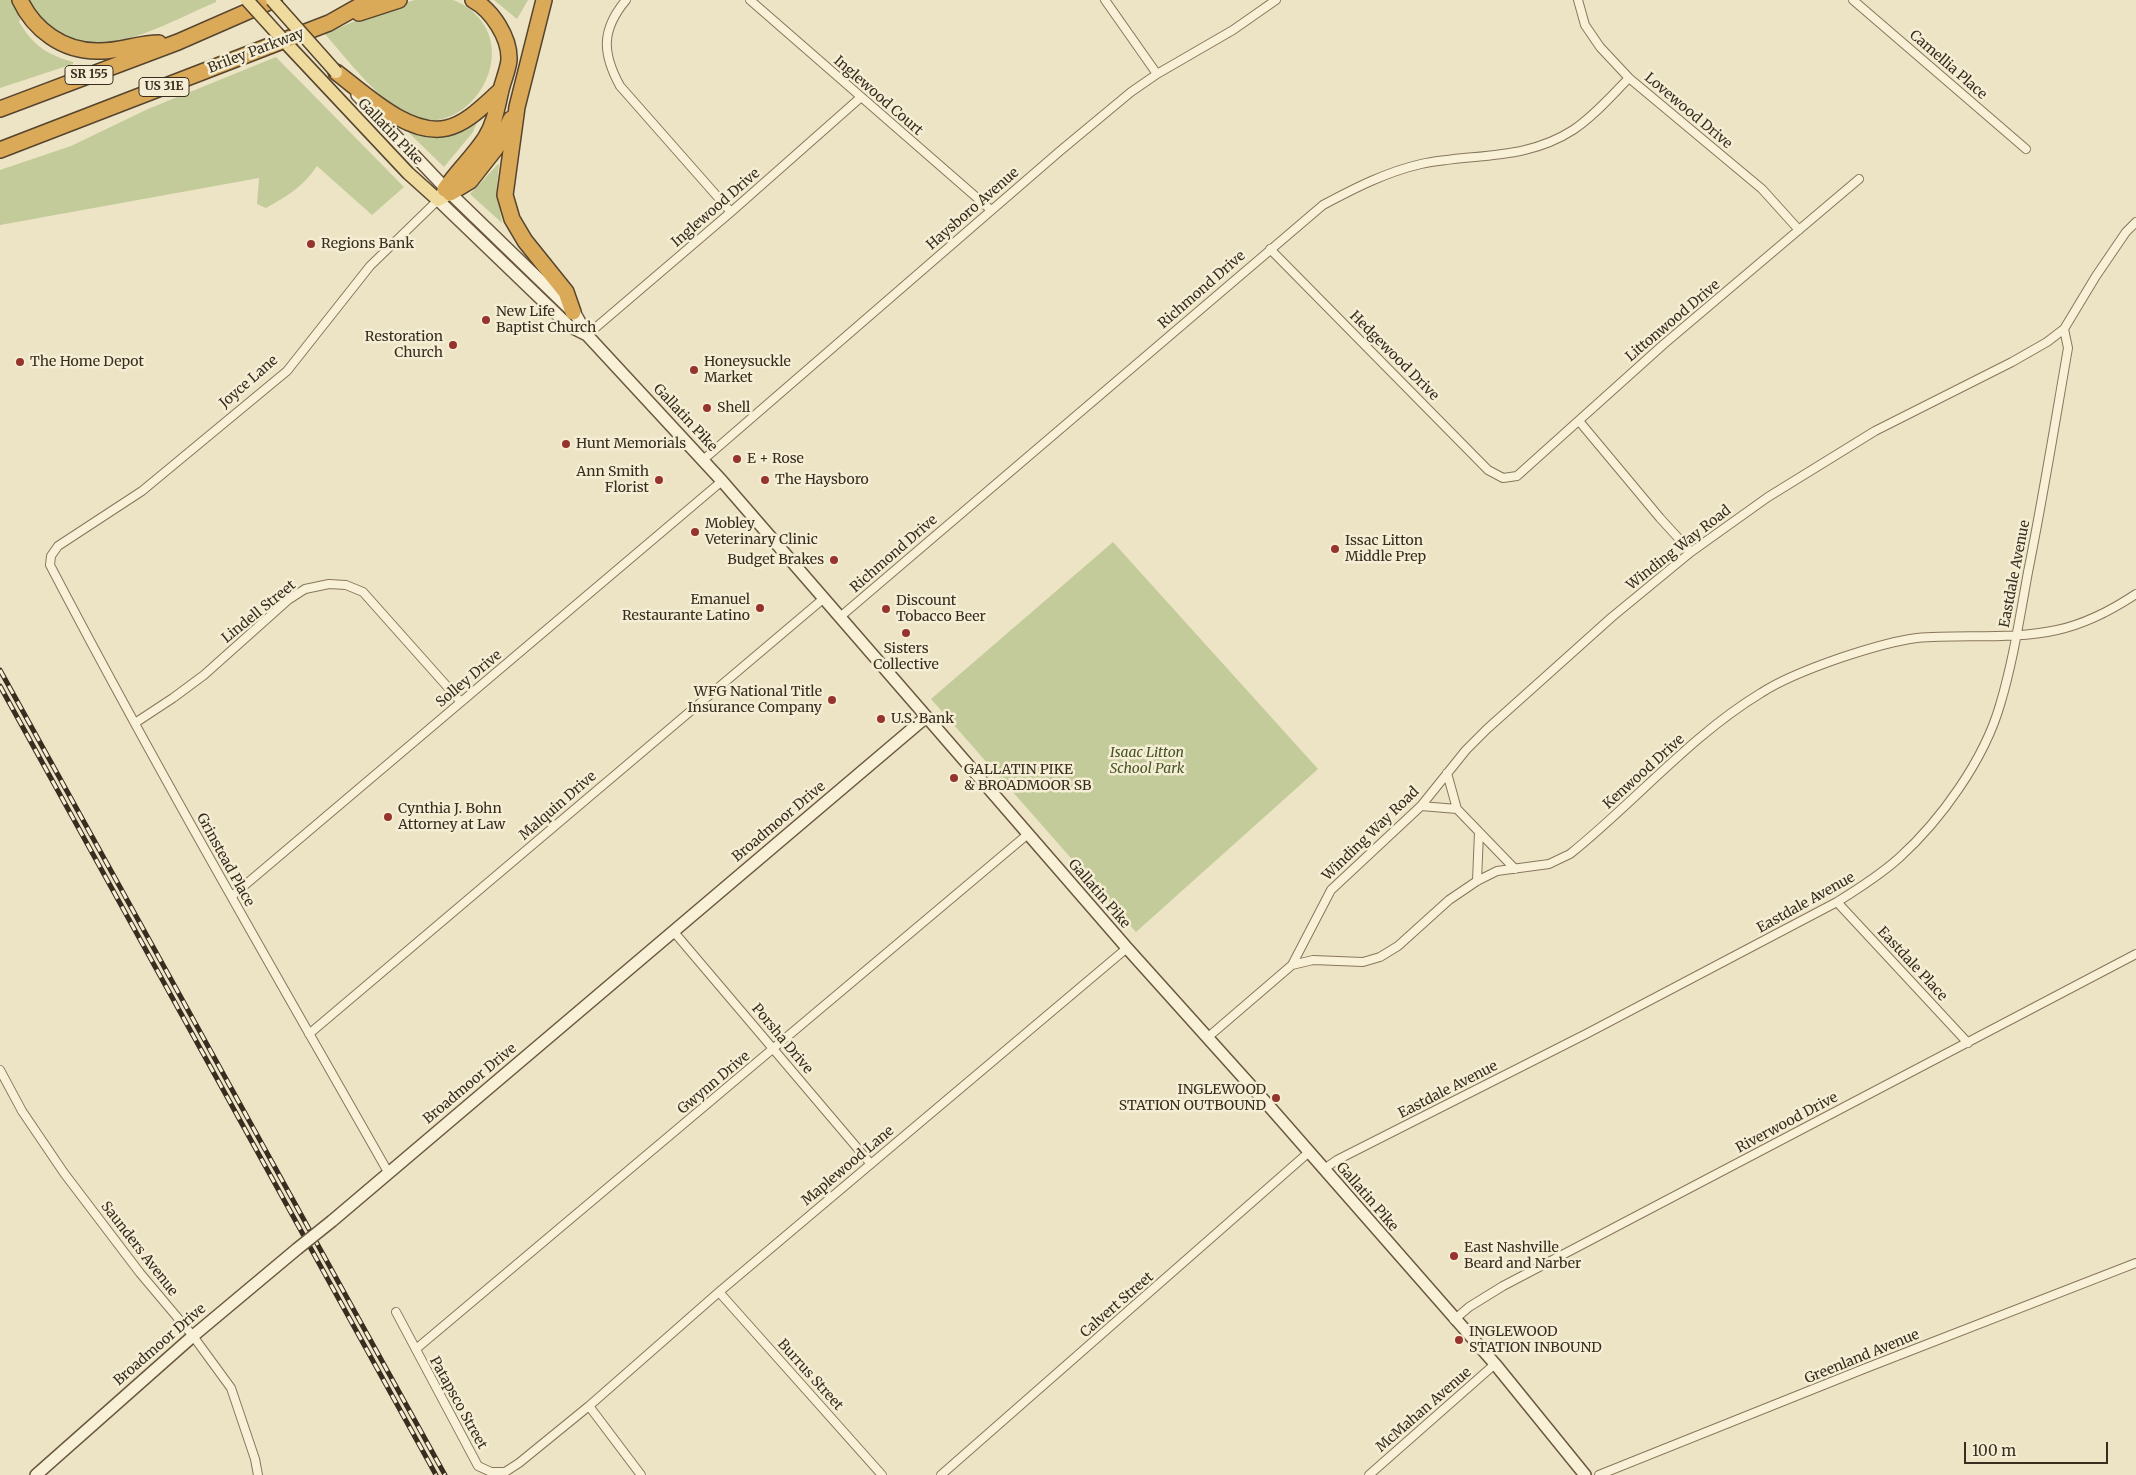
<!DOCTYPE html>
<style>
body{margin:0}
#map{position:relative;width:2136px;height:1475px;overflow:hidden;background:#ede4c5;font-family:Merriweather,serif}
canvas{display:block}
.scale{position:absolute;left:1964px;top:1442px;width:144px;height:22px;box-sizing:border-box;border:2px solid #382d1f;border-top:0;padding-left:6px;font-size:15px;line-height:18px;white-space:nowrap;color:#382d1f;-webkit-text-stroke:4px #f5eed4;paint-order:stroke}
</style>
<div id="map">
<canvas width="2136" height="1475"></canvas>
<div class="scale">100 m</div>
</div>
<script>
const context = document.querySelector('canvas').getContext('2d');
context.lineJoin = 'round';
function paint(path, color) {
  context.fillStyle = color;
  context.fill(path, 'evenodd');
}
function strokePath(path, color, width, dash) {
  context.strokeStyle = color;
  context.lineWidth = width;
  context.lineCap = dash ? 'butt' : 'round';
  context.setLineDash(dash || []);
  context.stroke(path);
}
function label(font, color, halo, rows, align = 'center') {
  context.font = font + ' Merriweather,serif';
  context.lineWidth = 5;
  context.setLineDash([]);
  context.textBaseline = 'middle';
  context.strokeStyle = halo;
  context.fillStyle = color;
  for (const [text, x, y, turn = 0] of rows) {
    context.save();
    context.translate(x, y);
    context.rotate((+turn || 0) * Math.PI / 180);
    context.textAlign = isNaN(turn) ? turn : align;
    if (halo) context.strokeText(text, 0, 0);
    context.fillText(text, 0, 0);
    context.restore();
  }
}
paint(new Path2D(`
 M0,0H14L20,13L18,16L20,19L19,22C34,46 46,54 73,62V64L0,88Z
 M27,0H216V2C163,24 90,72 39,20C34,14 31,6 27,0Z
 M415,0C426,0 442,0 453,0C462,3 472,10 478,17C519,62 462,144 405,114C379,100 345,57 325,34L385,8Z
 M494,0H528L517,19Z
 M276,57L404,187L372,215L317,166C304,186 286,197 266,208L257,204L259,178L0,225V170L71,146L148,109Z
 M478,120L473,132L444,167L408,132L438,135Z
 M499,163L497,188L502,223L470,194Z
 M1113,542L1318,769L1136,932L931,699Z`), '#c2cb99');
const street = new Path2D(`
 M626,0C601,30 602,53 620,86L731,212
 M750,0L991,210
 M1105,0L1157,74
 M1578,0L1585,25L1600,47L1629,78L1762,189L1799,230
 M1853,0L2026,149
 M1270,249L1488,470L1503,478L1517,476L1664,344L1859,179
 M587,335L731,212L860,98
 M1579,421L1660,518L1691,552
 M703,460L1060,151L1131,92L1157,74L1233,30L1276,0
 M840,617L1323,205C1355,188 1386,172 1421,164C1474,153 1525,161 1573,130C1594,116 1611,96 1629,78
 M135,723L173,698L204,675L288,600L305,589L329,584L346,585L363,592L461,702
 M1447,773L1457,809
 M1421,806L1457,809L1515,869
 M1477,881L1479,832
 M232,896L722,481
 M1837,902L1968,1043
 M674,932L870,1163
 M1292,965L1331,890L1421,806L1466,750L1487,729L1612,617L1691,552L1768,497L1875,431L2012,362L2047,342L2064,329L2096,276L2126,232L2136,222
 M309,1034L823,599
 M1207,1038L1292,965L1313,960L1363,962L1380,957L1398,946L1449,900L1477,881L1497,871L1549,864L1570,854C1635,802 1690,736 1761,693C1784,678 1814,667 1840,658C1864,650 1892,641 1917,638C1963,634 2012,640 2057,630C2085,624 2112,610 2136,594
 M0,1070L22,1111L64,1173L140,1273L193,1336L231,1388L255,1459L258,1475
 M1324,1169L1337,1160L1586,1034L1837,902C1858,889 1880,875 1899,858C1941,820 1984,760 2000,705C2013,662 2020,616 2028,572C2043,498 2055,423 2068,348L2064,329
 M388,1172C274,971 157,770 50,565L51,556L58,546L142,491L287,371L370,266L438,200
 M719,1292L882,1475
 M396,1312L478,1466L491,1472H505L519,1463L589,1406L719,1292L1127,948
 M1454,1320L1469,1307L1503,1286L2136,954
 M416,1349L1028,834
 M589,1406L641,1475
 M941,1475L1308,1153
 M1369,1475L1495,1364
 M1599,1475L1866,1368L2136,1263`);
const secondary = new Path2D(`
 M357,95L450,193L576,315L587,335L722,481L1127,948L1269,1106L1495,1364L1585,1475
 M443,192L438,200L569,326L587,335
 M332,1221L925,718
 M36,1475L193,1336L297,1249`);
const primary = new Path2D(`
 M285,42L408,173L438,200L450,193`);
const highway = new Path2D(`
 M20,0C34,30 63,51 97,51C118,52 138,43 159,43
 M544,0L517,107L505,195L512,219L525,241L566,292L573,312
 M359,13L399,0
 M336,72C364,93 409,137 447,128C468,123 485,104 501,90
 M0,109L178,42L274,0
 M0,150L329,23L370,0
 M445,189C458,170 474,156 486,137C495,122 497,107 501,90C503,81 508,70 509,60C510,38 492,10 473,0
 M450,193L470,181L496,148L511,119`);
strokePath(street, '#88765b', 10);
strokePath(secondary, '#6a573e', 14);
strokePath(primary, '#56442f', 15);
strokePath(highway, '#56442f', 18);
strokePath(street, '#f8f1d8', 8);
strokePath(secondary, '#f8f1d8', 11);
strokePath(primary, '#efdb9e', 12);
strokePath(highway, '#daaa58', 15);
const rail = new Path2D(`
 M0,670L445,1475
 M0,686L436,1475`);
strokePath(rail, '#382d1f', 5);
strokePath(rail, '#f5eed4', 3, [9]);
const secondaryBridge = new Path2D(`
 M297,1249L332,1221`);
const primaryBridge = new Path2D(`
 M247,0L285,42
 M272,0L336,72`);
strokePath(secondaryBridge, '#6a573e', 14, []);
strokePath(primaryBridge, '#56442f', 15, []);
strokePath(secondaryBridge, '#f8f1d8', 11);
strokePath(primaryBridge, '#efdb9e', 12);
for (const [x, y, r, color] of [
 [311,244,5,"#95332d"],
 [486,320,5,"#95332d"],
 [453,345,5,"#95332d"],
 [20,362,5,"#95332d"],
 [694,370,5,"#95332d"],
 [707,408,5,"#95332d"],
 [566,444,5,"#95332d"],
 [737,459,5,"#95332d"],
 [659,480,5,"#95332d"],
 [765,480,5,"#95332d"],
 [695,532,5,"#95332d"],
 [1335,549,5,"#95332d"],
 [834,560,5,"#95332d"],
 [760,608,5,"#95332d"],
 [886,609,5,"#95332d"],
 [906,633,5,"#95332d"],
 [832,700,5,"#95332d"],
 [881,719,5,"#95332d"],
 [954,778,5,"#95332d"],
 [388,817,5,"#95332d"],
 [1276,1098,5,"#95332d"],
 [1454,1256,5,"#95332d"],
 [1459,1340,5,"#95332d"]
]) {
  const dot = new Path2D();
  dot.arc(x, y, r, 0, 2 * Math.PI);
  context.fillStyle = color;
  context.fill(dot);
  strokePath(dot, '#f5eed4', 2);
}
for (const [x, y, w] of [
 [89,75,48],
 [164,87,50]
]) {
  const box = new Path2D();
  box.roundRect(x - w / 2, y - 9.5, w, 19, 4);
  context.fillStyle = '#f5eed4';
  context.fill(box);
  strokePath(box, '#382d1f', 1);
}
label('bold 12px', '#382d1f', null, [
 ["SR 155",89,75],
 ["US 31E",164,87]
]);
label('14px', '#382d1f', '#f5eed4', [
 ["Briley Parkway",256,51,-21],
 ["Camellia Place",1948,65,41],
 ["Inglewood Court",878,96,41],
 ["Lovewood Drive",1688,111,40],
 ["Gallatin Pike",390,132,46],
 ["Inglewood Drive",716,208,-41],
 ["Haysboro Avenue",973,209,-41],
 ["Richmond Drive",1202,290,-41],
 ["Littonwood Drive",1673,321,-40],
 ["Hedgewood Drive",1394,356,45],
 ["Joyce Lane",249,382,-41],
 ["Gallatin Pike",685,418,47],
 ["Winding Way Road",1679,548,-38],
 ["Richmond Drive",894,554,-41],
 ["Eastdale Avenue",2015,574,-79],
 ["Lindell Street",259,612,-39],
 ["Solley Drive",469,679,-40],
 ["Kenwood Drive",1644,772,-42],
 ["Malquin Drive",558,806,-41],
 ["Broadmoor Drive",779,822,-40],
 ["Winding Way Road",1371,834,-44],
 ["Grinstead Place",225,860,61],
 ["Gallatin Pike",1099,894,49],
 ["Eastdale Avenue",1806,903,-29],
 ["Eastdale Place",1912,964,47],
 ["Porsha Drive",782,1039,50],
 ["Gwynn Drive",714,1083,-40],
 ["Broadmoor Drive",470,1084,-40],
 ["Eastdale Avenue",1448,1090,-27],
 ["Riverwood Drive",1787,1123,-28],
 ["Maplewood Lane",848,1166,-40],
 ["Gallatin Pike",1367,1197,49],
 ["Saunders Avenue",139,1249,52],
 ["Calvert Street",1117,1305,-41],
 ["Broadmoor Drive",160,1345,-41],
 ["Greenland Avenue",1862,1357,-22],
 ["Burrus Street",810,1375,48],
 ["Patapsco Street",458,1403,61],
 ["McMahan Avenue",1424,1410,-41]
]);
label('14px', '#382d1f', '#f5eed4', [
 ["Regions Bank",321,244],
 ["New Life",496,312],
 ["Baptist Church",496,328],
 ["Restoration",443,337,"right"],
 ["Church",443,353,"right"],
 ["The Home Depot",30,362],
 ["Honeysuckle",704,362],
 ["Market",704,378],
 ["Shell",717,408],
 ["Hunt Memorials",576,444],
 ["E + Rose",747,459],
 ["Ann Smith",649,472,"right"],
 ["Florist",649,488,"right"],
 ["The Haysboro",775,480],
 ["Mobley",705,524],
 ["Veterinary Clinic",705,540],
 ["Issac Litton",1345,541],
 ["Middle Prep",1345,557],
 ["Budget Brakes",824,560,"right"],
 ["Emanuel",750,600,"right"],
 ["Restaurante Latino",750,616,"right"],
 ["Discount",896,601],
 ["Tobacco Beer",896,617],
 ["Sisters",906,649,"center"],
 ["Collective",906,665,"center"],
 ["WFG National Title",822,692,"right"],
 ["Insurance Company",822,708,"right"],
 ["U.S. Bank",891,719],
 ["GALLATIN PIKE",964,770],
 ["& BROADMOOR SB",964,786],
 ["Cynthia J. Bohn",398,809],
 ["Attorney at Law",398,825],
 ["INGLEWOOD",1266,1090,"right"],
 ["STATION OUTBOUND",1266,1106,"right"],
 ["East Nashville",1464,1248],
 ["Beard and Narber",1464,1264],
 ["INGLEWOOD",1469,1332],
 ["STATION INBOUND",1469,1348]
], 'left');
label('italic 14px', '#455426', '#f5eed4', [
 ["Isaac Litton",1147,753],
 ["School Park",1147,769]
]);
</script>
